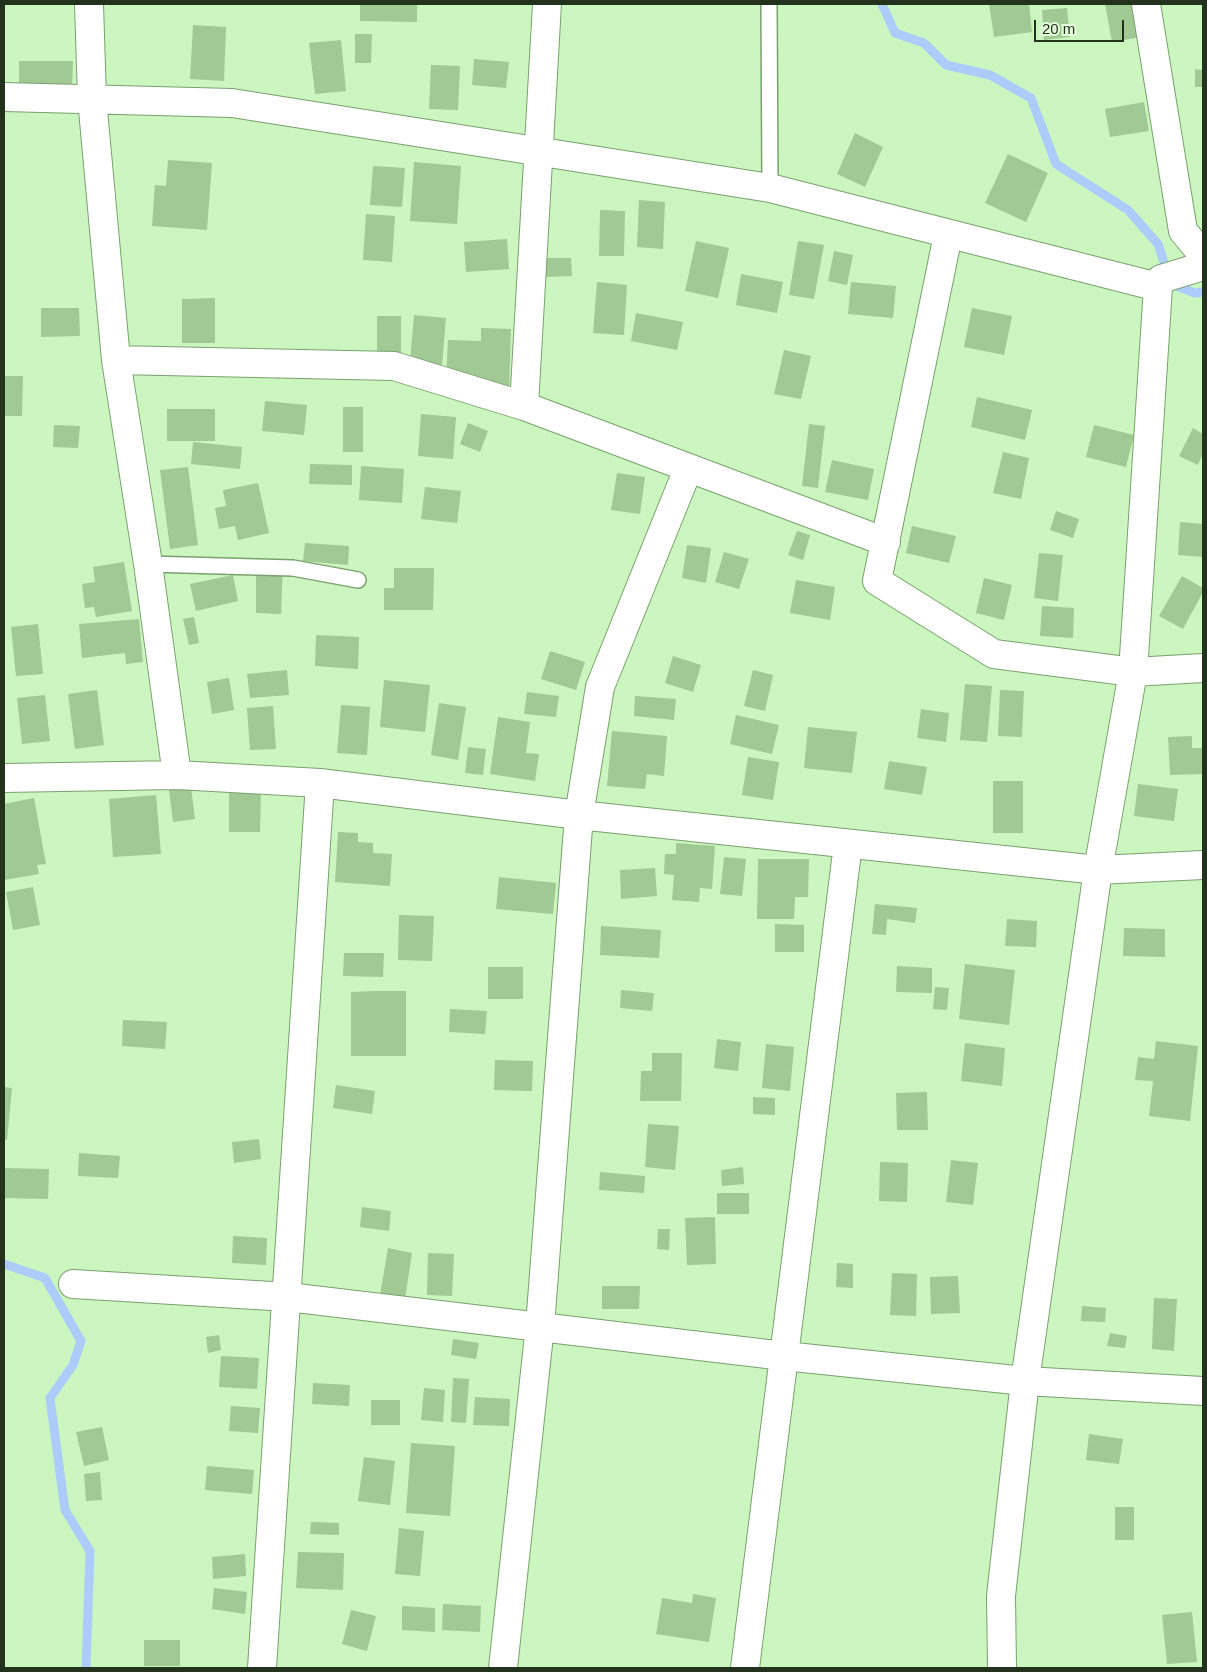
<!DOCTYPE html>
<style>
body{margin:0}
#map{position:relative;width:1207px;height:1672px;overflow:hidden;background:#ccf6bf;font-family:Arial,sans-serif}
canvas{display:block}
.frame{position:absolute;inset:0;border:5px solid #22321d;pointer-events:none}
.scale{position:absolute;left:1034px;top:20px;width:90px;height:22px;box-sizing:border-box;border:2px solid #22321d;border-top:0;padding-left:6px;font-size:15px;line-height:18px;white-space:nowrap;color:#22321d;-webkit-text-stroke:4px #e4fedd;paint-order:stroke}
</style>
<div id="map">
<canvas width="1207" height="1672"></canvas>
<div class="frame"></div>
<div class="scale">20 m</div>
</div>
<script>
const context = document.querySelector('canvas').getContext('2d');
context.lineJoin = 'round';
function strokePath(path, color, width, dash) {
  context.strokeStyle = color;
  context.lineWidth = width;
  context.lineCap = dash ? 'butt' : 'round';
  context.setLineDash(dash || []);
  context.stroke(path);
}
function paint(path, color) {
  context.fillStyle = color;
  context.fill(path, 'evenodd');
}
strokePath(new Path2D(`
 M882,4L895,33L924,43L946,65L990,75L1031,98L1056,164L1128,210L1158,244L1171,284L1195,293L1203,292
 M4,1264L45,1278L81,1341L73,1365L50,1398L65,1510L90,1551L86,1668`), '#adccfb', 9);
paint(new Path2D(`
 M360,4H417V22L360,21Z
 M989,4H1029L1032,32L994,37Z
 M1105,4H1134L1141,37L1112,42Z
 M1067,8L1070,37L1044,40L1042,10Z
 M193,25L226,27L224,81L190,79Z
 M355,34H372L371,63H355Z
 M341,40L346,91L315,94L309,43Z
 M474,59L509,62L506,88L472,85Z
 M19,61H73L72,91H19Z
 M431,65L460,66L458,110L429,109Z
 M1195,69L1203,70V87H1195Z
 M1144,102L1149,131L1110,137L1105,109Z
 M855,133L883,147L865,187L837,174Z
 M1008,154L1048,173L1026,222L985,203Z
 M168,160L212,163L207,230L152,226L155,185L166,186Z
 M414,162L461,166L457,224L410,221Z
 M373,166L405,168L402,207L370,205Z
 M639,200L665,202L663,249L637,247Z
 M600,210L625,211L624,256H599Z
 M366,214L395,216L392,262L363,260Z
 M507,239L509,269L466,272L464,242Z
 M696,241L729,248L718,298L685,291Z
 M798,241L824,245L814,299L789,295Z
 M834,251L853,255L847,285L828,281Z
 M545,258H571L572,276L545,277Z
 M741,274L783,282L777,313L736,305Z
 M597,282L627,285L624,335L593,333Z
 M851,282L896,286L893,318L848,314Z
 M215,298V343H182V299Z
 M41,308H79L80,336L41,337Z
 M972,308L1012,316L1004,355L964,347Z
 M636,313L683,322L677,350L631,341Z
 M414,315L446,318L442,365L410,361Z
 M377,316H401V367H377Z
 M481,328L511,329L509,393L446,380L448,340L481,341Z
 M784,350L811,356L801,399L774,394Z
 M4,376H23L22,416H4Z
 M977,397L1032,410L1025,440L971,427Z
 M265,401L307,405L304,435L262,431Z
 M343,407H363V452H343Z
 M167,409H215V441H167Z
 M421,414L456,417L453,459L418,456Z
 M468,423L488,431L480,452L460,444Z
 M809,424L825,426L818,488L802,486Z
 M54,425L80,426L78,448L53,447Z
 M1094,425L1134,435L1126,467L1086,457Z
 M1193,428L1203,434V453L1198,465L1179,456Z
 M193,442L242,447L240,469L191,464Z
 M1003,452L1029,458L1021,499L993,493Z
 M832,460L874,469L868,500L825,492Z
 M310,464L352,465V485L309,484Z
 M361,466L404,469L402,503L359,500Z
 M188,467L198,545L170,549L160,470Z
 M617,473L645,477L640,514L611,510Z
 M258,483L269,533L238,540L235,526L219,529L215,508L226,506L223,490Z
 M425,487L461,491L457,523L421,519Z
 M1056,511L1079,519L1073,538L1050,530Z
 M1180,522L1203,524V557L1178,555Z
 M912,526L956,536L949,563L906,553Z
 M797,531L810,535L803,560L788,555Z
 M305,543L349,546L348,565L303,561Z
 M687,545L711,548L706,583L682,578Z
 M724,552L749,559L739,589L715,582Z
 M1039,553L1063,555L1058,601L1034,598Z
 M256,561H283L281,614L256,613Z
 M124,562L132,611L96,617L94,607L85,608L82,584L95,582L93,567Z
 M394,568H434L433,610H384V588H394Z
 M233,575L238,601L196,611L190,584Z
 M1182,576L1203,588V592L1183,629L1159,616Z
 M984,578L1012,585L1004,620L976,613Z
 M796,580L835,587L830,620L790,613Z
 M1042,606L1074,608L1073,638L1040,636Z
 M194,617L199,643L189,645L183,619Z
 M139,619L143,662L126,664L125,653L82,658L79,624Z
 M38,624L43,674L16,676L11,627Z
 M316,635L359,637L358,669L315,666Z
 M550,651L585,662L576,690L541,679Z
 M673,656L701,665L693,692L665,683Z
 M287,670L289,695L250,698L247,674Z
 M753,670L773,675L765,711L744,706Z
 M229,678L234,710L212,714L207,682Z
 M384,680L430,685L425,732L380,727Z
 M965,684L992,686L987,742L960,740Z
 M97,690L104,745L75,749L68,694Z
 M1000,690L1024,691L1022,737L998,736Z
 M527,692L559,696L556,717L524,714Z
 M45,695L50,741L22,744L17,698Z
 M635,696L676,699L674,720L634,716Z
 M439,703L466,707L458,760L431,755Z
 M341,705L370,707L367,755L337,753Z
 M273,706L276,749L250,750L247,708Z
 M921,709L949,713L946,742L917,738Z
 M736,715L779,725L772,754L730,744Z
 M498,717L530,722L526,753L539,754L535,781L490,774Z
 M808,727L857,732L852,773L804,768Z
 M612,731L667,736L664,776L647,774L645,789L607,786Z
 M1192,736V748H1203V774L1170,775L1168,737Z
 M468,747L486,749L483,775L465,773Z
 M748,757L779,762L773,800L742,795Z
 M889,761L927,767L922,795L884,789Z
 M993,781H1023V833H993Z
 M1138,784L1178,789L1174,821L1134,816Z
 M191,787L195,819L173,822L169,790Z
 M229,788H261L260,832H229Z
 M156,795L161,854L113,857L109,799Z
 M34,798L46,864L37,865L39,874L4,880V804Z
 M338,832L358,833V842L373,843V853L392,854L390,886L335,882Z
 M676,843L715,846L712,889L700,888L699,902L672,900L674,875L664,874L665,854H676Z
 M724,857L746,859L742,896L720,894Z
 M758,859H809L808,897H795L794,919H757Z
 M655,868L657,896L621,899L620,870Z
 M499,877L556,883L553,914L496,909Z
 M33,887L40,925L13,930L6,892Z
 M875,904L917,908L915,923L887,919L886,935L872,934Z
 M399,915L434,916L432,961L398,960Z
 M1007,919L1037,921L1036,947L1005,946Z
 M775,924L804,925V952H775Z
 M601,926L661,930L659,958L600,955Z
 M1124,928L1165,929V957L1123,956Z
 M344,953H384L383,977L343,976Z
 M965,964L1015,970L1009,1025L959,1019Z
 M897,966L932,968V993L896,992Z
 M488,967H523V999H488Z
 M935,987L949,988L947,1010L933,1009Z
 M621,990L654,993L652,1011L620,1008Z
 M376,991H406V1056H351V992Z
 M450,1009L487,1011L485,1034L449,1032Z
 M123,1020L167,1022L165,1049L122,1046Z
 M717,1039L741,1042L738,1071L714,1068Z
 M1156,1041L1198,1046L1190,1121L1149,1116L1153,1081L1135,1080L1138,1057L1154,1059Z
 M965,1043L1005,1048L1002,1086L961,1081Z
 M766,1044L794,1047L790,1091L762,1088Z
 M652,1053H682L681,1101H640L641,1071H652Z
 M495,1060L533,1061L532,1091L494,1090Z
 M336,1085L375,1091L372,1114L333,1108Z
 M4,1087L12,1088L7,1140L4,1139Z
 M927,1092L928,1130H897L896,1093Z
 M753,1097L775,1098V1115L753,1114Z
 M648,1124L679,1126L675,1170L645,1167Z
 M259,1139L261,1159L234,1163L232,1142Z
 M79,1153L120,1156L118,1178L78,1176Z
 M951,1160L978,1163L973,1205L946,1202Z
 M880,1162L908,1163L907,1202L879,1201Z
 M743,1167L744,1184L722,1186L721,1170Z
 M4,1168L49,1169L48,1199L4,1198Z
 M600,1172L645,1176L644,1193L599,1190Z
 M717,1193H749V1214H717Z
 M362,1207L391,1211L389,1231L360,1227Z
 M715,1217L716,1264L687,1265L685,1218Z
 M658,1229H670L669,1250L657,1249Z
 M233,1236L267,1238L266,1265L232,1263Z
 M388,1248L412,1253L405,1299L380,1295Z
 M428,1253L454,1254L452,1296L427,1295Z
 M837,1263L853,1264V1288L836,1287Z
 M892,1273L917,1274L916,1316L890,1315Z
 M958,1276L960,1313L931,1314L930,1277Z
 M602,1286H640L639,1309H602Z
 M1154,1298L1177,1299L1174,1351L1152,1349Z
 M1082,1306L1106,1308L1105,1322L1081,1321Z
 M1110,1333L1127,1336L1125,1348L1107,1346Z
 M219,1335L221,1350L208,1353L206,1337Z
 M453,1339L479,1343L476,1359L451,1355Z
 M221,1356L259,1358L257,1389L219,1387Z
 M453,1378L469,1379L466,1423L451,1422Z
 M313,1383L350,1385L349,1406L312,1404Z
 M424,1388L445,1390L443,1422L421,1420Z
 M475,1397L510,1399L509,1426L473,1425Z
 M371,1400H400V1425H371Z
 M231,1406L260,1408L258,1433L229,1431Z
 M102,1427L109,1460L84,1466L76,1432Z
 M1089,1434L1123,1439L1119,1464L1086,1460Z
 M411,1443L455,1446L450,1516L406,1513Z
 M364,1457L395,1461L390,1505L358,1501Z
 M207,1466L254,1470L252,1494L205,1490Z
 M100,1472L102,1500L86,1501L84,1474Z
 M1115,1507H1134V1540H1115Z
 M311,1522L339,1523V1535L310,1534Z
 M399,1528L424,1531L420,1576L395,1574Z
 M298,1552L344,1553L343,1590L296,1588Z
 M245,1554L246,1576L213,1579L212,1557Z
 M214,1588L247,1592L245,1614L212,1609Z
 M693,1594L716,1598L709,1642L656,1634L662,1598L692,1603Z
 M443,1604L481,1606L480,1632L442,1630Z
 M402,1606L435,1608V1632L402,1630Z
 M351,1610L376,1616L367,1651L342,1644Z
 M1192,1612L1197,1662L1167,1664L1162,1615Z
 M144,1640H180V1666H144Z`), '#a0c993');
const service = new Path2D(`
 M769,4L770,188
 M148,564L293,568L358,580`);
const minor = new Path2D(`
 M89,4L92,99L116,360L148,564L177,775
 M1146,4L1183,231L1203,255
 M4,97L232,103L770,188L1158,287
 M948,235L877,581L994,654L1133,672L1203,668
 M116,360L394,366L524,406L886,542
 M524,406L547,4
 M4,778L177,775L320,783L579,815L1098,870L1203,865
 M73,1284L288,1297L784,1356L1025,1381L1203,1391
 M262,1668L320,783
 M503,1668L540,1326L579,815L600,687L688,469
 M745,1668L848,844
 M1002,1668L1001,1596L1025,1381L1098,870L1133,672L1158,287L1161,279L1203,266`);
strokePath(service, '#79a16d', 18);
strokePath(minor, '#79a16d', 30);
strokePath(service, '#fff', 15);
strokePath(minor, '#fff', 28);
</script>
